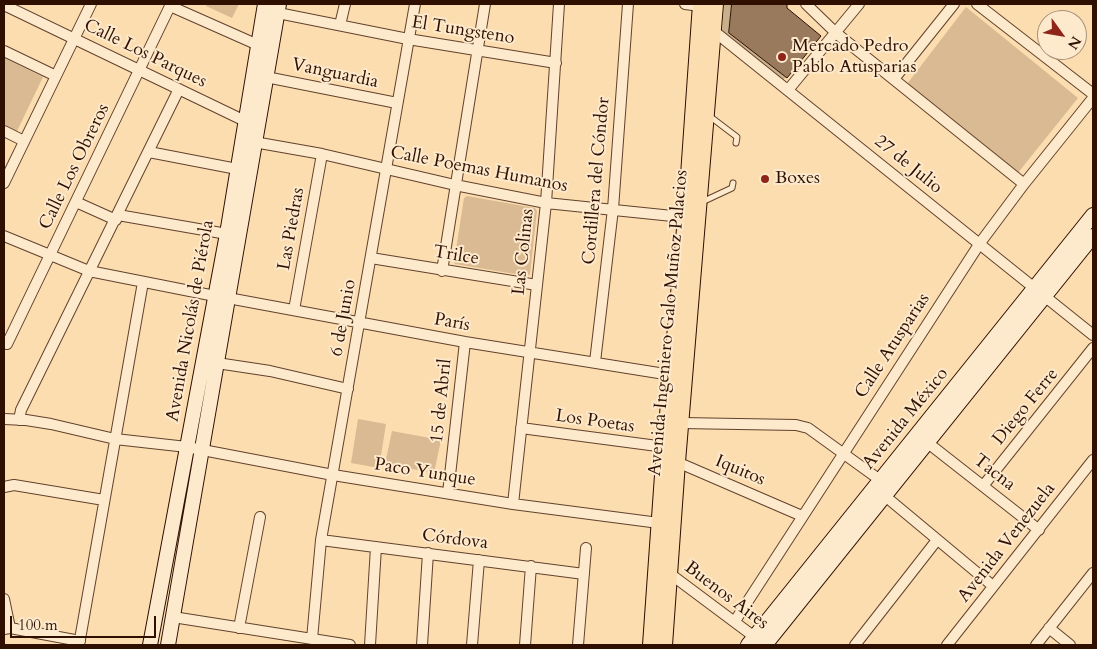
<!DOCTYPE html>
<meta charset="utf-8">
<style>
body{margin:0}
#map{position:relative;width:1097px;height:649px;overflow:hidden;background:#fcddb0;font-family:Cardo,serif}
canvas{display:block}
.frame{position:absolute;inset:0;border:5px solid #2e0f00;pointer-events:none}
.north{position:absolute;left:1037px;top:10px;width:50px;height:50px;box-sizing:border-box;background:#fde9cc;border:1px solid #aa927a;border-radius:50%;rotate:122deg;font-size:14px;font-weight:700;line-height:20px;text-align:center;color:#2e0f00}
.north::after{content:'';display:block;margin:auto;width:18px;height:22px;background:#8f2418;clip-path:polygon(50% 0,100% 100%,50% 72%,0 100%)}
.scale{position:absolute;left:10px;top:616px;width:146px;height:22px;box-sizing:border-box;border:2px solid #2e0f00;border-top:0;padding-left:6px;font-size:15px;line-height:18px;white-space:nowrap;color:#2e0f00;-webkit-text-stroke:4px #fde9cc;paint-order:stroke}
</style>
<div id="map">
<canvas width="1097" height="649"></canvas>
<div class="frame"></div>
<div class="north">N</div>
<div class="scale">100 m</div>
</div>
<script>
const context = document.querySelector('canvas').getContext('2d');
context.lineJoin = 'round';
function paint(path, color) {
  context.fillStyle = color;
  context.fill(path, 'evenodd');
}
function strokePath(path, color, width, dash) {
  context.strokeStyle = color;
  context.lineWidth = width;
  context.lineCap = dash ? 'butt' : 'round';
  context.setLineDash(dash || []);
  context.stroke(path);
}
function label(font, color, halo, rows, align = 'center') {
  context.font = font + ' Cardo,serif';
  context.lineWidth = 4;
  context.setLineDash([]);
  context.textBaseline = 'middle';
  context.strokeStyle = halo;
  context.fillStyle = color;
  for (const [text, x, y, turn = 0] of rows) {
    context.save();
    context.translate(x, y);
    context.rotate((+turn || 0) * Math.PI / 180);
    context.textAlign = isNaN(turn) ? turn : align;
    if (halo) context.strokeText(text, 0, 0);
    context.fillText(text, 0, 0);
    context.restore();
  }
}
paint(new Path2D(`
 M208,4H239L232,18L206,6Z
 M966,7L1078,98L1017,174L907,84Z
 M4,58L43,77L17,131L4,125Z
 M467,196L535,208L537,211L530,274L527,276L455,264L454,262L464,198Z
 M358,419L386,424L379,468L351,463Z
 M392,431L441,440L434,473L385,464Z`), '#d9ba92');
paint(new Path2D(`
 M724,4H786V77L777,86L721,43Z`), '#0003');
const building = new Path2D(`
 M732,4H787V8L821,36L787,78L729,33Z`);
paint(building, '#997a5c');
strokePath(building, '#2e0f00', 1);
const lane = new Path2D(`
 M708,115L737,137L736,143
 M702,202L732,188L733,183`);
const street = new Path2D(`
 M685,4L701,6
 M806,4L836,33L1024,184
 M977,4L1093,94
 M4,5L245,121
 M170,6L258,45
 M278,13L408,39L556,63
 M340,25L345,4
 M710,28L1093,335
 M4,51L56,76
 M266,77L397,103
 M894,79L954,4
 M788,90L859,4
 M4,131L24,141
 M254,142L322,154L455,185L546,203L692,218
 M149,152L237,169
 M4,183L91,4
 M76,202L116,220
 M118,215L227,234
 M4,236L89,271L215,296
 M371,258L537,285
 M442,271L485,4
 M228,298L465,342L671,375
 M294,310L322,154
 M7,344L171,4
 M595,362L613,209L628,4
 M217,363L270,371L348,389
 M4,419L26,420L51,424L115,439L187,447L333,475L513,504L659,523
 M19,420L21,410L179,89
 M681,423L796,425L808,428L880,480L885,496L993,586
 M521,428L665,447
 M928,443L1039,530
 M672,461L677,462L802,516
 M983,486L1093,348
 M4,487L14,485L104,500
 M448,493L465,342
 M513,504L546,203L559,4
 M321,540L584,574
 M669,573L760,641
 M4,599L10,628
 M173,617L350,645
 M735,621L980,243L1024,184L1093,98
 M239,628L260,517
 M1049,628L1070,645
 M4,629L10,628L80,641
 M312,639L321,540L415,4
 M79,645L143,282
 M370,645L376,547
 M422,645L428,553
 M472,645L479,560
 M525,645L531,566
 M578,645L586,548
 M855,645L937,540
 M947,645L1093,460
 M1036,645L1093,573`);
const secondary = new Path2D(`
 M150,645L227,234L265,4
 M168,645L279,4
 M748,645L1093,215
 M765,645L1093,236`);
const primary = new Path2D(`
 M651,645L665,447L686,218L701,4
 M664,645L677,462L715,4`);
strokePath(lane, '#62422c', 7);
strokePath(street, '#62422c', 12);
strokePath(secondary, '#2e0f00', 16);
strokePath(primary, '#2e0f00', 18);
strokePath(lane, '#fde9cc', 5);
strokePath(street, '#fde9cc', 10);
strokePath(secondary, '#fde9cc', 14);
strokePath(primary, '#fcddb0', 16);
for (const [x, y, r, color] of [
 [782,57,5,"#8f2418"],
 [765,179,5,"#8f2418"]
]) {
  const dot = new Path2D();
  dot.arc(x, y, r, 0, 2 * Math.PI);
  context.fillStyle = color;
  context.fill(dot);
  strokePath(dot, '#fde9cc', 2);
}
label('18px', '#2e0f00', '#fde9cc', [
 ["El Tungsteno",463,31,9],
 ["Calle Los Parques",145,54,26],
 ["Vanguardia",335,74,12],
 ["27 de Julio",908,165,39],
 ["Calle Los Obreros",75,167,-64],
 ["Calle Poemas Humanos",479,170,11],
 ["Cordillera del Cóndor",597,181,-85],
 ["Las Piedras",292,229,-80],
 ["Las Colinas",524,252,-84],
 ["Trilce",456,256,9],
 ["6 de Junio",344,318,-80],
 ["Avenida Nicolás de Piérola",191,321,-80],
 ["París",452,323,10],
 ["Avenida Ingeniero Galo Muñoz Palacios",669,323,-85],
 ["Calle Atusparias",893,346,-57],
 ["15 de Abril",442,401,-84],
 ["Diego Ferre",1026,407,-51],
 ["Avenida México",906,419,-51],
 ["Los Poetas",595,422,8],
 ["Iquitos",740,471,23],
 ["Paco Yunque",425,473,9],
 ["Tacna",994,473,38],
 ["Córdova",455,540,7],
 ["Avenida Venezuela",1007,543,-52],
 ["Buenos Aires",726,596,37]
]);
label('18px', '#2e0f00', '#fde9cc', [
 ["Mercado Pedro",792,47],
 ["Pablo Atusparias",792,68],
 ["Boxes",775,179]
], 'left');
</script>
